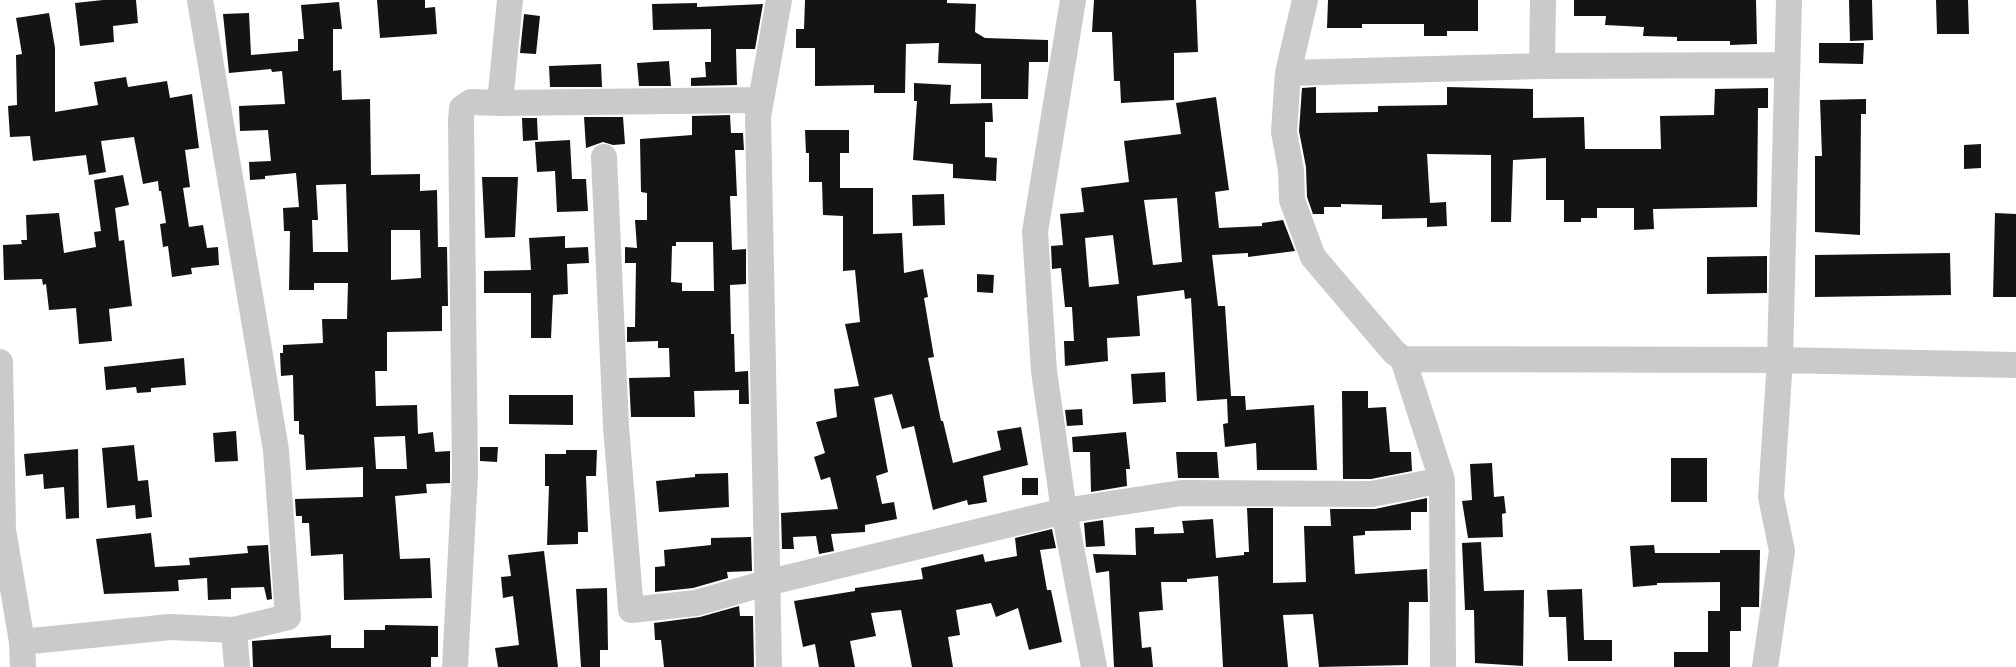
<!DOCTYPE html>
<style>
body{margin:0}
canvas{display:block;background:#fff}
</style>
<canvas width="2016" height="667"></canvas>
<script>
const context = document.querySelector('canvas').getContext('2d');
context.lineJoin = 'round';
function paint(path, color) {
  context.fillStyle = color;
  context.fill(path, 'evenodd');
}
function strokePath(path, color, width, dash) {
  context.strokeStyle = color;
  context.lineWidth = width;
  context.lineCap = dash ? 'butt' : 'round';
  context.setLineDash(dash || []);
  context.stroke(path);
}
paint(new Path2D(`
 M103,0H136L138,23L113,26L114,42L80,46L75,3Z
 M377,0H425V8L435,7L437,34L380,38Z
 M805,0H947V3L976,4L975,32L985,38L1048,40V62H1029L1028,99H981V64L938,63L939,43L906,44L905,93H874V85L815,86V48H796V29H804Z
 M1094,0H1196L1198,52L1174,53V100L1121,103L1120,81H1114L1112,32H1092Z
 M1328,0H1478V31H1447V36H1424V24H1362V28H1327Z
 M1574,0H1756L1757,44L1730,45V41H1677V37L1643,36L1644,27L1605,25L1606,16H1574Z
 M1849,0H1872L1873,40L1850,41Z
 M1936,0H1968L1969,34H1937Z
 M339,2L342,29H333V71L341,70L342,100L370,99L371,175L420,174V191L437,190L438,247H447L448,306H442V331L387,332V371H375L376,406L417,405L418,434L433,432L435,452L450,451V483L426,484L427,493L395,496L400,559L430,558L432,598L344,600L343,554L311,556L309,523H302V516H296L295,499L363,497V467L306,470L304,435L299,434V421H294L293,375L281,376L280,353H283V345L323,343L322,319H347L348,283H314V290H289L290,231H284L283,208L299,207L296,173L265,176V179L250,180L249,162L271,161L268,130L240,131L239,106L285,104L282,71L272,72L271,69L229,73L223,14L249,13L251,55L298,51V39H304L301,5ZM346,184L348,252H313L312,220H318L316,185ZM391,230H420L421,278L391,280ZM405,436L407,469H376L374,437Z
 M697,3V7L763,4L755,49H736L737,85L691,86V78L706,77L705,62H711V29L653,30L652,4Z
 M49,13L55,48V112L98,105L94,82L126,77L128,87L167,81L170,98L192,94L199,148L185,150L190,187L183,188L189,227L203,225L207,248L218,247L219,265L191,268L192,274L172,277L168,246L163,247L160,224L166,223L161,191H159L158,181L143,184L134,137L101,141L106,172L89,175L86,155L33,161L30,136L10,137L8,106L17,105L16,55L22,54L16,18Z
 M524,14L540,16L536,54L520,53Z
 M1819,43H1864L1863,64L1819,63Z
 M669,61L671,86H639L637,63Z
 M601,64L602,87H550L549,66Z
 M914,83L951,85L950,104L992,103L993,122H985V157L997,158L996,181L953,178V164L913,160L917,101H914Z
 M1316,87V113L1378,112V106L1447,105V87L1533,89V118L1584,117L1585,149H1661L1660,116L1714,115L1715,89L1768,88V108H1758L1757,207L1653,209L1654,229L1634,230V208H1597V218H1581V222H1564V200H1546V158L1513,160L1511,222H1491V155L1427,154L1430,203L1446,202L1447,226L1427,227V218L1382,219V205L1341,204V207H1324V214H1313L1307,197L1306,167L1299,131L1302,88Z
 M1216,97L1229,190L1215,192L1219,228L1262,226V223L1283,220L1295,251L1248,257V253L1212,255L1218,306H1225L1231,396H1245L1246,410L1314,405L1317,470H1257L1256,443L1225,447L1223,424L1228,423L1227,399L1197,401L1191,298L1185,299L1184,290L1137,296L1140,336L1107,338L1108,361L1065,366L1064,341H1074L1072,307H1065L1061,268L1052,269L1051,246L1063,245L1060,214L1084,212L1081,188L1129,182L1124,141L1181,134L1176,103ZM1177,198L1182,262L1153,265L1144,200ZM1113,235L1119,284L1089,287L1085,238Z
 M1866,99V114H1861L1860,235L1815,232V156H1822L1820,100Z
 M730,115L731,133H743L744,150H735L737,196H730L732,250L746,249V284L730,285L731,334H734L735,372L748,371L749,404H739V390L694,391L695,417H631L629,378L670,377L669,348H658V341L627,342V327H635L636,263H625V247L637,248L635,220H647V193L641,192L640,139L692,135V116ZM676,242H713L714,291H682V283L671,282L672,246H676Z
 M584,117H623L625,144L613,145L603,142L586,148Z
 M522,118H537L538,140L523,141Z
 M805,130H849V153H840V188H873V234L902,233L904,273L923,269L928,297L924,298L934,357L928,358L941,421H943L953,463L1001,450L997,431L1021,427L1028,465L983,476L987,502L968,505L967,500L933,510L914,426L902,429L892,394L874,398L888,472L876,476L882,504L894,502L897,519L865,525V532L831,534L834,551L819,554L816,536L793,537L794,549H782L781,513L838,509L830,477L821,480L814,457L825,453L816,422L837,417L834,389L859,386L845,324L860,322L855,270L843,271V216L823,215L822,182H809V153H806Z
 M570,140L572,179H586L588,211L557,212L555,171L537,172L535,142Z
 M1981,144V168L1964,169V145Z
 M123,175L129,205L115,208L119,241L124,240L132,306L109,309L112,341L79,344L76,308L49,310L46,284L43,285L42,279L4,280L3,245L22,244L21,240H27L26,215L59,213L64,253L96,247L94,232L101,231L94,180Z
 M482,177H518L515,237L485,238Z
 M944,194L945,225L913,226L912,195Z
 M1995,213L2016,214V297H1993Z
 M565,236V248L588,247L589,263L567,264L568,294L553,295L551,338H531V293H484V271L531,270L529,238Z
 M1950,253L1951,295L1815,297V255Z
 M1767,256V293L1707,294V257Z
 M977,274L994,275L993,293L977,292Z
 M184,358L186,385L151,388V392L137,393L136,387L106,390L104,367Z
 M1165,372L1166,402L1133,404L1131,374Z
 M1342,391H1368V408L1386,407L1390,452H1411L1412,471L1371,479H1343Z
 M509,395H573V425L509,424Z
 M1082,409L1083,425L1067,426L1065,410Z
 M236,431L238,461L215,462L213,433Z
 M1126,432L1130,469H1126L1127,486L1091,492L1090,452H1073L1072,437Z
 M134,445L138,481L148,480L152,517L136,519L135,505L107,508L102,448Z
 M480,447H498L497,462L480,461Z
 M78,449L79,518L66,519L64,487L44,489L43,474L26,476L24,454Z
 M566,450H597L596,476H586L588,532H578V544L547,545L549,486H545V454H566Z
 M1176,452H1217L1219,478H1178Z
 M1671,458H1707V502H1671Z
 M1492,463L1494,497L1504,496L1506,513L1502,514L1503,537L1468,538L1462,501L1472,500L1470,464Z
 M728,473L729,507L659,512L656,481L695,477V474Z
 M1022,478H1038V495H1022Z
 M1427,498V512H1411V530L1365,531V535L1353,536L1355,574L1427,569L1428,602H1409L1408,665L1319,667L1313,614L1283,615L1288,667H1223L1218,576L1187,579V582H1161L1163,610L1139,612L1142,648L1151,647L1153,667H1114L1109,571L1096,573L1093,554L1136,555L1135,528L1154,527V534L1184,533L1182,521L1213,519L1216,558L1244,555V552H1249L1247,508H1273V583L1306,582L1304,526H1331L1330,509H1375Z
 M1103,520L1105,546L1086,547L1084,523Z
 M1052,529L1056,548L1040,550L1047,590H1051L1062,642L1029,650L1018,608L996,617L991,603L956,610L960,635L948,637L953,667H912L901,610L871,613L876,636L850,641L855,667H819L815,644L803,647L794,601L855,591V588L923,579L921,568L983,554L985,562L1017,556L1015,538Z
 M151,533L155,567L190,565L189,558L248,553L247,546L268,545L272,599L267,600L264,587L231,588V599L208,600L207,578L178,580L179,591L104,594L96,539Z
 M751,537L752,571L727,572L728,578L693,588L655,592V567L665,566L664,550L711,545V538Z
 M1481,542L1484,591L1524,590L1523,666L1475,663L1474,610H1465L1462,543Z
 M1654,545L1655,553H1720V550H1760L1759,607H1741V631H1730V667H1674V652H1708V611H1720V582L1657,583V585L1633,587L1630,546Z
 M544,551L558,667H498L495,648L519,645L513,596L503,598L501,577L511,576L508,555Z
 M607,588L608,650H600V667H581L576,589Z
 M1582,589L1584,640H1612V661H1568L1566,617H1549L1547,590Z
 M739,606L740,616H753L754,667H664L661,640H655L654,623L700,617Z
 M385,625L438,626V657H431V667H253L252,641L331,635V648H364V630H385Z`), '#141414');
strokePath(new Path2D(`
 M510,0L500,103L761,100
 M1073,0L1035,232L1044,371L1064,511L1094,667
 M1305,0L1288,73L1284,132L1291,170L1292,200L1313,257L1394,352L1403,359L1780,360L2016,365
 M1542,66L1543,0
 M1288,73L1542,66L1787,65
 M604,157L616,427L631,610L696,603L766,583L1064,511L1181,493L1372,494L1442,480
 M1403,359L1442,480L1443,667
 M0,362L3,530L22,642L23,667
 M234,630L237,667
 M22,642L170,627L234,630L288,617L276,450L200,0
 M455,667L465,474L461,120L462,108L471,102L500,103
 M769,667L758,117L779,0
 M1765,667L1782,551L1771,497L1780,360L1789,0`), '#cacaca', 26);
</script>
